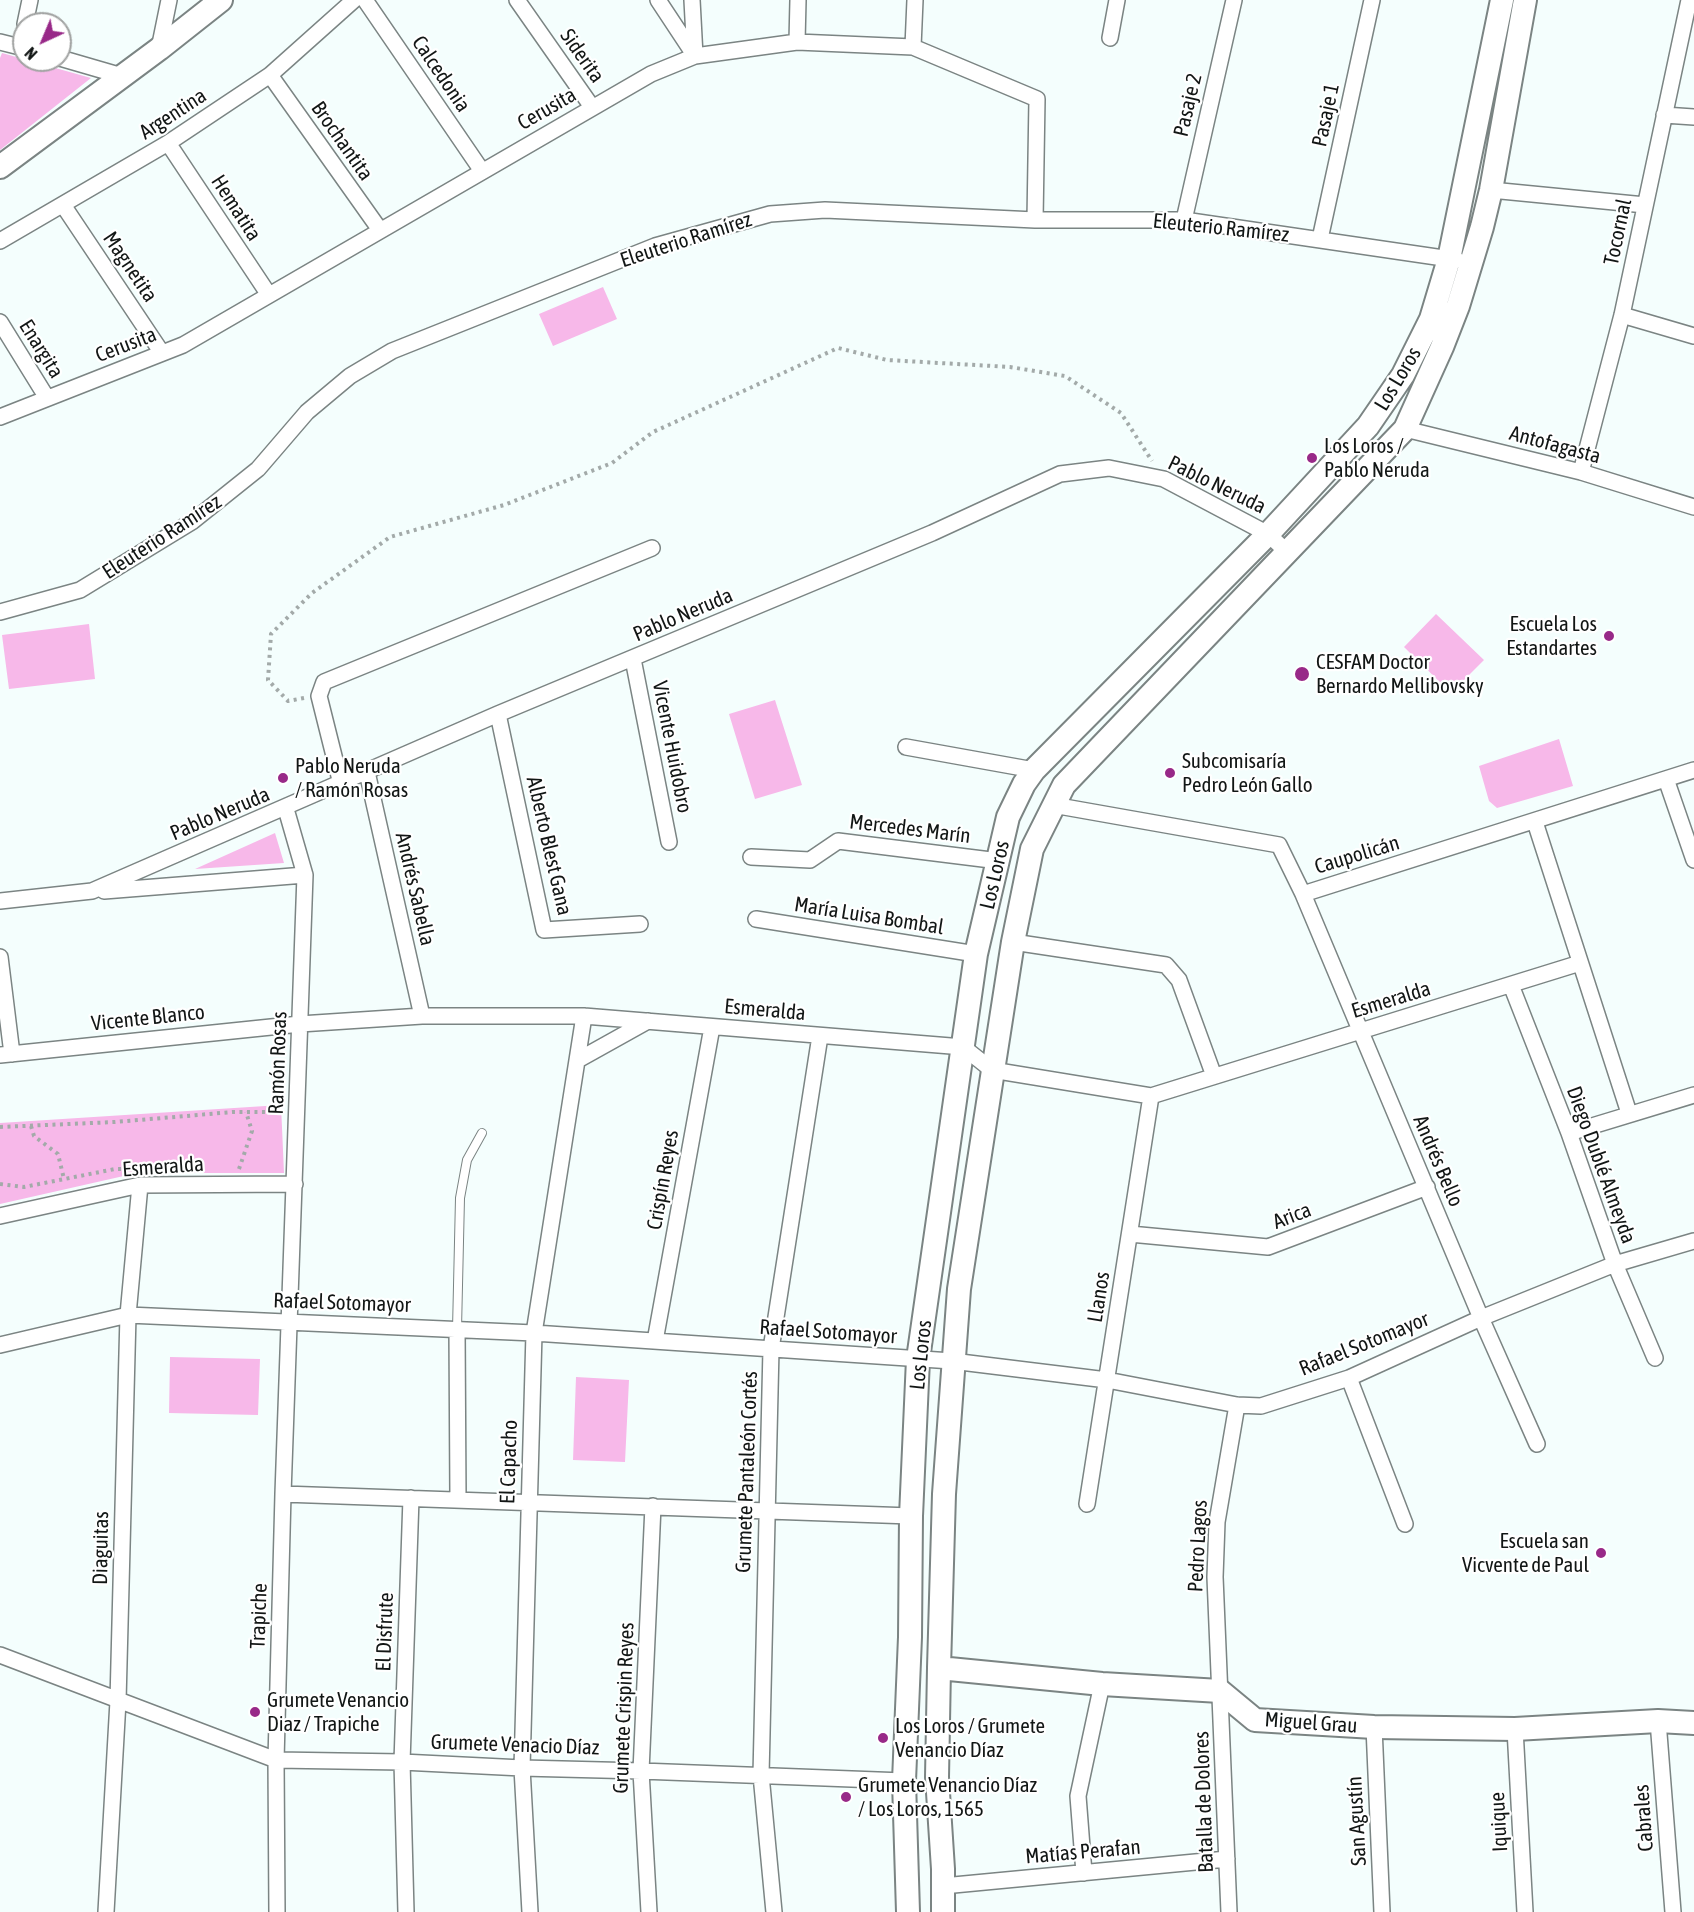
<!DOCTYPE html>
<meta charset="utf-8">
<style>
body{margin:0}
#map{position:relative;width:1694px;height:1912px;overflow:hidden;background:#f4fefd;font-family:"Asap Condensed",sans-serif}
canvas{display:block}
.north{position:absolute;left:12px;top:12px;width:60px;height:60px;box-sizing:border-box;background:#fff;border:2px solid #a0a2a1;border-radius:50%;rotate:224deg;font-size:16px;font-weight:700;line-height:24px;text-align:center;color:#121615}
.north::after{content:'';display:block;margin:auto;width:21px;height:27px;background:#982988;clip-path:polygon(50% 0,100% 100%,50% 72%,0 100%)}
</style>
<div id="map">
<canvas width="1694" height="1912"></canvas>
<div class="north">N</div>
</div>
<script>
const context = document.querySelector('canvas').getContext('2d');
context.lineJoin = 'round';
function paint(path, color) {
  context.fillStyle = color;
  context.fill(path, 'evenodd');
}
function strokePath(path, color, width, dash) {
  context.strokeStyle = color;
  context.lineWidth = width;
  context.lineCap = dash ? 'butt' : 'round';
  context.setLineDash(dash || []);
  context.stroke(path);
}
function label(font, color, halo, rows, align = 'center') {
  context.font = font + ' "Asap Condensed",sans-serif';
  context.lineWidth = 4.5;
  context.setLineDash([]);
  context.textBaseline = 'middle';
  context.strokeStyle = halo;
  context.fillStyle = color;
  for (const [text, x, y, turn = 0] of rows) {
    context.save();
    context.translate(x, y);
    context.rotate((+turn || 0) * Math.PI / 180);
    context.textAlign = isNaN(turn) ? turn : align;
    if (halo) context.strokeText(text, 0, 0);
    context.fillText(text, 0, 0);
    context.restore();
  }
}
paint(new Path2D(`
 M2,53L91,78L0,150V58Z
 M603,287L617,319L553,346L539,314Z
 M1436,614L1484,660L1451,693L1404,647Z
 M89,624L95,679L9,689L2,635Z
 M775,700L802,785L755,799L729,714Z
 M1559,739L1573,786L1497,808L1489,801L1479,766Z
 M275,833L284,863L195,869Z
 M281,1105L284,1173H137L0,1204V1123Z
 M170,1357L260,1359L258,1415L169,1413Z
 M576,1377L629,1380L625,1462L573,1460Z`), '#f7b8e9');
const lane = new Path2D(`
 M457,1329L460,1198L467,1160L482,1133`);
const street = new Path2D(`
 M365,0L482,171
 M517,0L592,107
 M658,0L695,56
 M692,0L695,56
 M25,24L30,0
 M1110,38L1117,0
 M0,42L24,48
 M797,42L798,0
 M913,47L915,0
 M159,49L169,0
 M60,58L122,76
 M270,75L380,230
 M1664,115L1694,117
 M168,143L269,295
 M1491,190L1645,205
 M63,205L162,353
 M1184,220L1234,0
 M1320,239L1372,0
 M0,241L168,143L270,75L354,0
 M1622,315L1694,336
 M0,322L47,398
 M0,417L183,345L651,74L695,56L797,42L913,47L1037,99L1035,220
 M1405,429L1581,472L1694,507
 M1581,472L1622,315L1689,0
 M0,612L80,590L193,521L258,469L307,412L350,376L392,351L655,246L770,214L825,210L1035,220H1184L1457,260
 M633,659L669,842
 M498,714L544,930L640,924
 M906,747L1034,770
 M367,772L422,1016
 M1666,779L1694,860
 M341,784L319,696L324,682L652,548
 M1053,805L1279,845L1303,894L1694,770
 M1535,822L1629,1113
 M751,857L810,860L838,841L999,861
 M104,891L305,875
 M1303,894L1481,1318L1537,1444
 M0,901L92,891L498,714L932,533L1060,474L1109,468L1164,479L1268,534L1287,552
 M756,919L976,954
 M1013,942L1166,965L1179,980L1214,1076
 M0,957L12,1054
 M1511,985L1569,1133L1615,1264L1655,1358
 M0,1055L300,1024L422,1016H584L963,1047L992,1070L1151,1096L1580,963
 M578,1060L648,1021
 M1569,1133L1694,1095
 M0,1216L140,1185L295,1184
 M1130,1234L1268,1247L1427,1187
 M457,1329L458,1499
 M655,1341L712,1027
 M0,1345L128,1315L534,1333L952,1361L1107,1380L1237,1405L1261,1406L1349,1378L1481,1318L1615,1264L1694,1241
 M1349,1378L1405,1524
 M283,1494L911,1516
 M1087,1504L1151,1096
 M0,1655L276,1760L402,1762L522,1768L641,1771L904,1781
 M1658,1721L1673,1912
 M1374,1727L1382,1912
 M1515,1729L1525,1912
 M1084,1873L1078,1796L1102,1684
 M943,1886L1227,1859
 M106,1912L118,1701L128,1315L140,1185
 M277,1912L276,1760L283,1494L305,875L286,809
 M406,1912L402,1762L411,1498
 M530,1912L522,1768L534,1333L584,1016
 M649,1912L641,1771L653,1506
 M774,1912L761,1775L771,1349L820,1036
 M1229,1912L1215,1577L1217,1522L1237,1405`);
const secondary = new Path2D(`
 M0,167L159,49L221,0
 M939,1668L1102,1684L1220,1691L1255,1720L1374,1727L1515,1729L1658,1721L1694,1723
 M908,1912L904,1781L910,1637L911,1516L918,1359L976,954L1008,817L1024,784L1034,770L1268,534L1368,426L1403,375L1431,319L1449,259L1502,0
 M943,1912V1869L937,1777L939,1668L944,1494L959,1289L1013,942L1032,849L1064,785L1405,429L1442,347L1458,306L1482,227L1491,190L1525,0`);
strokePath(lane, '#7b8483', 10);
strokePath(street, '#7b8483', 18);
strokePath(secondary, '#7b8483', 26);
strokePath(new Path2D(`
 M304,698L288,701L268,680L271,634L312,593L390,537L504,505L612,463L653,432L838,348L887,360L1010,367L1065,376L1121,413L1152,461
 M31,1126L34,1136L58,1154L64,1179
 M0,1127L115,1122L233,1112H281
 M239,1169L252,1131L246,1112
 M0,1184L24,1187L115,1169H130`), '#a3aaa9', 4, [3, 4.5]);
strokePath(lane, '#fff', 8);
strokePath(street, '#fff', 15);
strokePath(secondary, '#fff', 22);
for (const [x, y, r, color] of [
 [1312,458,6,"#982988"],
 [1609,636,6,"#982988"],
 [1302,674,8,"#982988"],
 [1170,773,6,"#982988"],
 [283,778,6,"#982988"],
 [1601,1553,6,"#982988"],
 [255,1712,6,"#982988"],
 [883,1738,6,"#982988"],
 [846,1797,6,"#982988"]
]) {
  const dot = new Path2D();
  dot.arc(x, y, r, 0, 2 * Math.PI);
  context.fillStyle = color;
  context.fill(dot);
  strokePath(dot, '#fff', 2);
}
label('21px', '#121615', '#fff', [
 ["Siderita",582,56,55],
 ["Calcedonia",441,74,56],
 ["Pasaje 2",1188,105,-77],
 ["Cerusita",547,109,-30],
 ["Argentina",173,114,-33],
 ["Pasaje 1",1326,115,-78],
 ["Brochantita",342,141,55],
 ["Hematita",236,208,57],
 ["Eleuterio Ramírez",1221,228,6],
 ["Tocornal",1618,232,-78],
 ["Eleuterio Ramírez",686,240,-18],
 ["Magnetita",130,267,56],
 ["Cerusita",126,345,-21],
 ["Enargita",41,349,58],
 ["Los Loros",1398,379,-59],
 ["Antofagasta",1555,445,15],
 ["Pablo Neruda",1217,485,26],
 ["Eleuterio Ramírez",162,537,-33],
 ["Pablo Neruda",683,615,-23],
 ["Vicente Huidobro",672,747,79],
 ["Pablo Neruda",220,814,-23],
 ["Mercedes Marín",910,829,7],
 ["Alberto Blest Gana",549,846,77],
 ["Caupolicán",1357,855,-17],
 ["Los Loros",995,875,-77],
 ["Andrés Sabella",415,889,77],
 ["María Luisa Bombal",869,916,9],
 ["Esmeralda",1391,1000,-17],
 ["Esmeralda",765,1010,5],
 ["Vicente Blanco",148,1018,-6],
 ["Ramón Rosas",278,1063,-88],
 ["Andrés Bello",1438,1161,67],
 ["Diego Dublé Almeyda",1601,1165,70],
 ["Esmeralda",163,1167,-4],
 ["Crispín Reyes",663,1180,-80],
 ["Arica",1292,1216,-21],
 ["Llanos",1099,1297,-81],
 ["Rafael Sotomayor",342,1303,2],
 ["Rafael Sotomayor",828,1332,4],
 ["Rafael Sotomayor",1364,1344,-22],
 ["Los Loros",921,1355,-84],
 ["El Capacho",509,1462,-88],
 ["Grumete Pantaleón Cortés",747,1472,-88],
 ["Pedro Lagos",1198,1546,-87],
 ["Diaguitas",101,1548,-89],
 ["Trapiche",259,1616,-88],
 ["El Disfrute",385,1632,-88],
 ["Grumete Crispin Reyes",624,1708,-88],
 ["Miguel Grau",1311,1723,4],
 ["Grumete Venacio Díaz",515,1745,2],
 ["Batalla de Dolores",1204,1802,-92],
 ["Cabrales",1644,1818,-94],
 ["San Agustín",1357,1821,-93],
 ["Iquique",1499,1822,-93],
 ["Matías Perafan",1083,1852,-5]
]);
label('21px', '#121615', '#fff', [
 ["Los Loros /",1324,446],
 ["Pablo Neruda",1324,470],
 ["Escuela Los",1597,624,"right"],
 ["Estandartes",1597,648,"right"],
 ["CESFAM Doctor",1316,662],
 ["Bernardo Mellibovsky",1316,686],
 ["Subcomisaría",1182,761],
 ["Pedro León Gallo",1182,785],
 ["Pablo Neruda",295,766],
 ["/ Ramón Rosas",295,790],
 ["Escuela san",1589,1541,"right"],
 ["Vicvente de Paul",1589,1565,"right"],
 ["Grumete Venancio",267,1700],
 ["Diaz / Trapiche",267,1724],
 ["Los Loros / Grumete",895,1726],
 ["Venancio Díaz",895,1750],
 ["Grumete Venancio Díaz",858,1785],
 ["/ Los Loros, 1565",858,1809]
], 'left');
</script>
